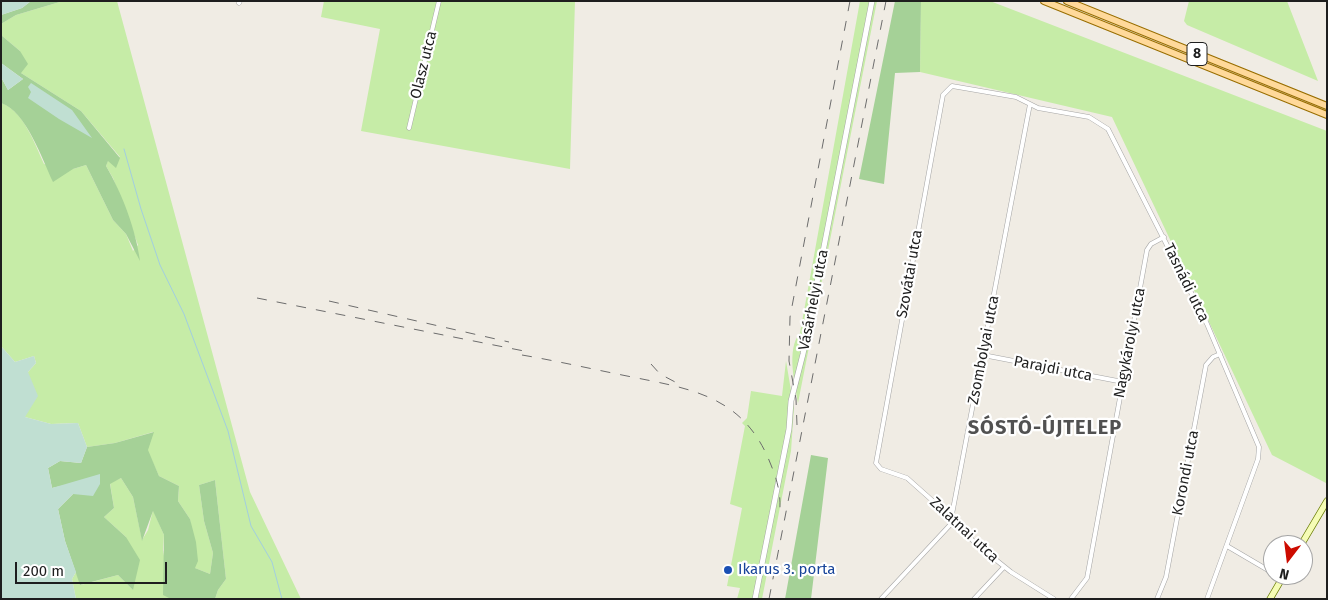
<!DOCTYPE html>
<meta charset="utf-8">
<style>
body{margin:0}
#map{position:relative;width:1328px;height:600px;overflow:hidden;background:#f0ece4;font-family:"Fira Sans",sans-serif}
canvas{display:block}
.frame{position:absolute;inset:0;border:2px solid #1e1e1e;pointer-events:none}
.north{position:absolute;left:1263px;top:535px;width:50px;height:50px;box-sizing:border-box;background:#fff;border:1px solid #a5a5a5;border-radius:50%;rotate:195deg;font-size:14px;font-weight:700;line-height:20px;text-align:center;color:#1e1e1e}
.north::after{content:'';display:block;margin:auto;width:18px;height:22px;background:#cd0b00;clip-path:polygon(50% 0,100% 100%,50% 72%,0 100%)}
.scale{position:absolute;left:15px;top:562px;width:152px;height:22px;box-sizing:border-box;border:2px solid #1e1e1e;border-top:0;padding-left:6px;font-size:15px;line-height:18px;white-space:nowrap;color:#1e1e1e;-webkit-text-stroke:4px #fff;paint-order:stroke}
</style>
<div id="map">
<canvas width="1328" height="600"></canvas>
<div class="frame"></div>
<div class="north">N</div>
<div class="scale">200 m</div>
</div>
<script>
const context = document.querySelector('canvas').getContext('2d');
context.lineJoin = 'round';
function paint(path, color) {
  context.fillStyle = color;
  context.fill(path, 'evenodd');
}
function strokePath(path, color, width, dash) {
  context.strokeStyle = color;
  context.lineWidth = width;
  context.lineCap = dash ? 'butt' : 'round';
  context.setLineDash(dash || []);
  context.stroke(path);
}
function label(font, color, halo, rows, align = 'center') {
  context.font = font + ' "Fira Sans",sans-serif';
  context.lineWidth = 4.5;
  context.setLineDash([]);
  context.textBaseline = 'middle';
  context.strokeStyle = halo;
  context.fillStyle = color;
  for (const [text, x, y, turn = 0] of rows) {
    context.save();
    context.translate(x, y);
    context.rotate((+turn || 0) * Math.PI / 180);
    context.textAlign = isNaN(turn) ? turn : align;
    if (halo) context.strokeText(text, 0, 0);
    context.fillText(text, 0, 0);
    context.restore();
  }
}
paint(new Path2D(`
 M63,1H117L250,492L301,599H215L218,590L226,579L215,480L199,485L204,521L213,553L210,574L195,568L190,519L178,501L179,486L159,476L147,450L153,432L115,443L87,447L78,423L51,424L25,417L28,372L36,363L34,356L15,362L1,346V103C23,110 35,144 44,164L73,169L86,165L113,220L126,234L133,251L138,245L113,178L106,166L108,160L120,157L81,111L21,73L20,51L1,35V24L16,15Z
 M324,1H575L570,169L361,131L380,29L321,17Z
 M860,1H877L798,403C795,384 786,349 800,333Z
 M921,1H990L1327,131L1326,483L1272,455L1112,117L920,72Z
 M1189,1H1287L1318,81L1187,25L1184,21Z
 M786,361L794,408L791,451L762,599H737L740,588L727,586L742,508L730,504L745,426L742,423L747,418L751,391L782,396Z
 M121,478L133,497L142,540L148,530L153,510L164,535L163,550L171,599H76L72,579L76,572L81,585L118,575L133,590L126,537L104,517L114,508L110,483Z`), '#c6eca7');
paint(new Path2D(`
 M31,1H63L16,15L1,24V15L22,8Z
 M895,1H921L920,72L895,73L884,184L859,179Z
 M1,35L20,51L28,64L21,73L81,111L120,158L116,168L108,161L106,166C122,193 136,230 140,261L126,234L113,220L86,165L73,169L53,182C42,159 26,111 1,103V77L8,90L23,79L1,63Z
 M154,432L148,450L159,476L179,486L178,501L190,519L196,542L198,561L195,568L210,574L213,553L204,521L199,485L215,480L226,579L218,590L215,599H171L163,595L164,535L153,511L142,541L133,497L121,478L110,484L114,508L104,517L126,537L140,560L133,590L118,575L80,585L65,541L58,509L73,494L70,484L52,488L48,468L60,461L81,463L87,447L115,443Z
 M811,455L828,458L811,599H785Z`), '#a5d197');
paint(new Path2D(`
 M1,1H31L22,8L1,15Z
 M1,63L23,79L8,90L1,77Z
 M31,83L72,110L92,138L59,119L28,98L31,92L28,87Z
 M1,346L15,362L34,356L36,363L28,372L38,396L25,417L51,424L78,423L87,447L81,463L60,461L48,468L52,488L100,474V484L93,496L73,494L58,509L65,541L76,572L72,579L76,599H1Z`), '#c0dfd2');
strokePath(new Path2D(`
 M124,149L141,209L160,265L184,314L228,431L251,526L272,562L282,599`), '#a2cee0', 1);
const minor = new Path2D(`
 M239,3L240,1
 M409,128L439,1
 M983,355L1123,382
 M1227,546L1273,573
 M881,599L950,525L1030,104
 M974,599L1004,567
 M1054,599L1011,572L975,543L952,518L907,478L881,469L876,463L943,95L952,86L1016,97L1038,108L1089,117L1108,129L1207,324L1259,447L1258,459L1207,599
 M1071,599L1087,578L1147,250L1151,244L1164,237
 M1157,599L1166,577L1206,365L1213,357L1220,354`);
const tertiary = new Path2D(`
 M755,599L789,429L791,401L803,354L872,1`);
const secondary = new Path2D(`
 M1301,545L1327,501
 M1270,599L1284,575`);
const primary = new Path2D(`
 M1044,1L1327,115
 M1067,1L1327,106`);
strokePath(minor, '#a5a5a5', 5);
strokePath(tertiary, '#a5a5a5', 6);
strokePath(secondary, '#677b00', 7);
strokePath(primary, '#996e00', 8);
strokePath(minor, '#fff', 4);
strokePath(tertiary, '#fff', 5);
strokePath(secondary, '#f5fcb5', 5.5);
strokePath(primary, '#ffd99a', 6);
strokePath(new Path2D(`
 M257,298L529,352
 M329,301L509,342
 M522,355C557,361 592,369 627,376C691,389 744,395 771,465C778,482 782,498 779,517
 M651,364L660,374L677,383
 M797,425L796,399L789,361L790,317L850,1
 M769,599L886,1`), '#6c6c6c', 1, [10, 10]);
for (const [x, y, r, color] of [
 [728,570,5,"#1a4fb4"]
]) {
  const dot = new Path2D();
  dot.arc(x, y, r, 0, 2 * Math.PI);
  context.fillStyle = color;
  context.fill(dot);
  strokePath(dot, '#fff', 2);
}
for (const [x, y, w] of [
 [1197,54,20]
]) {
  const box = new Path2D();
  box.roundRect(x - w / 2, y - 11.5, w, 23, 4);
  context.fillStyle = '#fff';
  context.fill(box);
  strokePath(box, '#1e1e1e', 1);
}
label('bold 14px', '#1e1e1e', null, [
 ["8",1197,54]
]);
label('15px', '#1e1e1e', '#fff', [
 ["Olasz utca",424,65,-76],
 ["Szovátai utca",910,274,-80],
 ["Tasnádi utca",1186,283,64],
 ["Vásárhelyi utca",814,300,-79],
 ["Nagykárolyi utca",1130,343,-79],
 ["Zsombolyai utca",984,350,-79],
 ["Parajdi utca",1053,369,11],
 ["Korondi utca",1186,473,-79],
 ["Zalatnai utca",964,530,43]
]);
label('15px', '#164399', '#fff', [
 ["Ikarus 3. porta",738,570]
], 'left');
context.letterSpacing = '1px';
label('bold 20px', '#515151', '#fff', [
 ["SÓSTÓ-ÚJTELEP",1045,428]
]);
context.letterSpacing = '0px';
</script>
